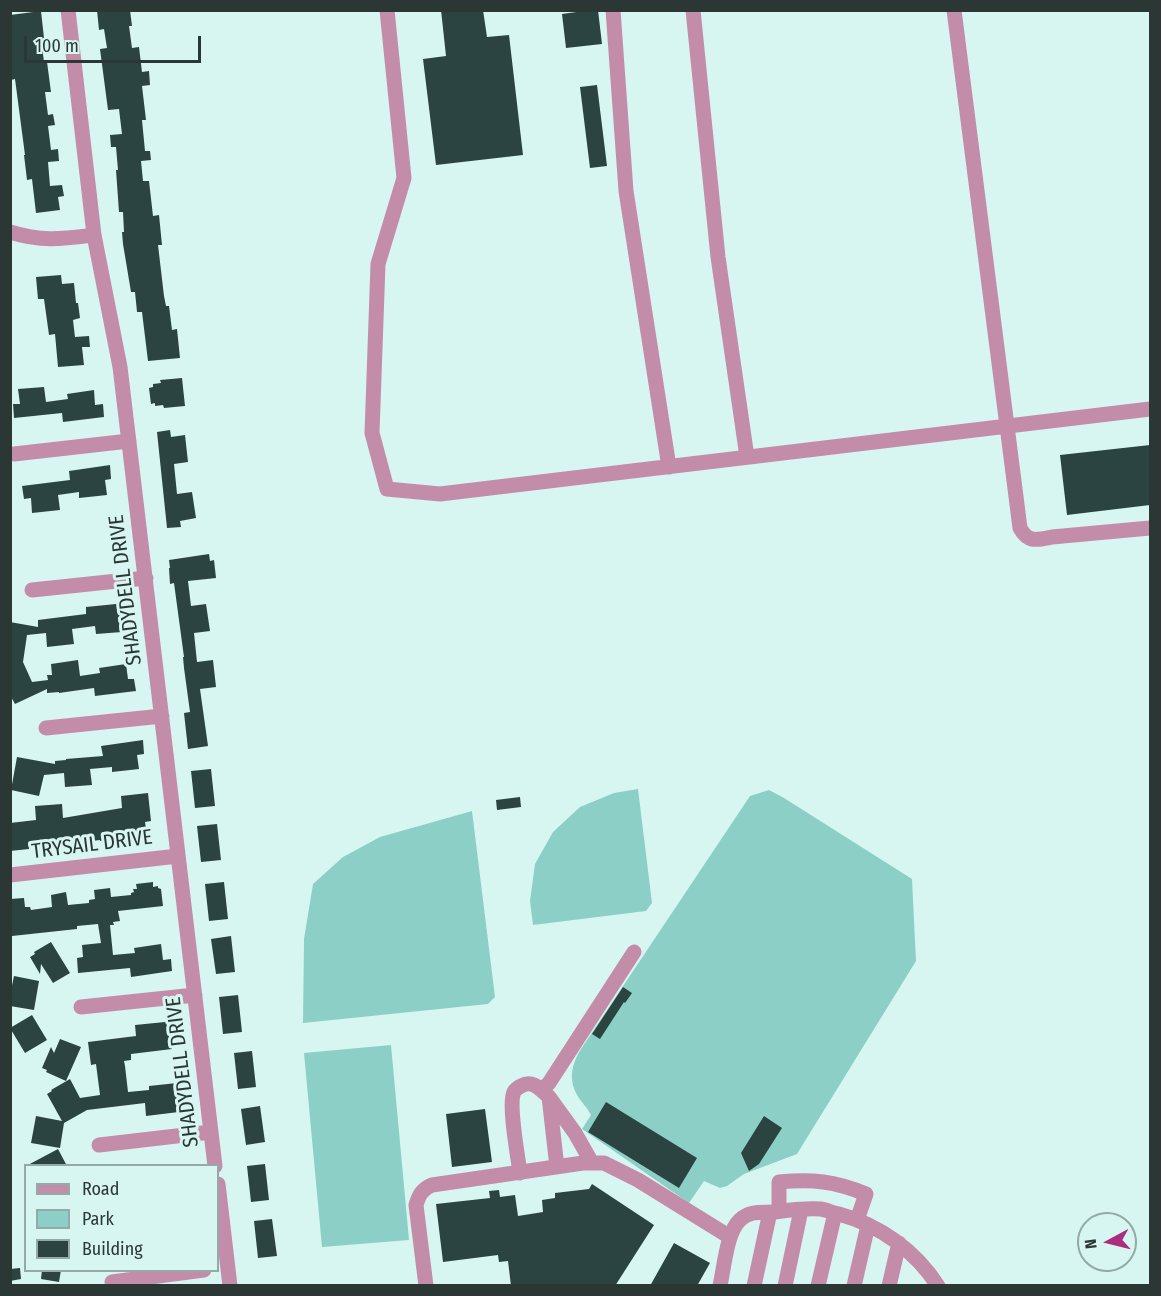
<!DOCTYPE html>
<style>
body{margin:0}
#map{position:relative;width:1161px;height:1296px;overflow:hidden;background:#d8f6f1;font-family:"Fira Sans Condensed",sans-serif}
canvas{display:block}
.frame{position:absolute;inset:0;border:12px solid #2b3735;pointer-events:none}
.legend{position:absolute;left:24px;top:1164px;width:195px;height:108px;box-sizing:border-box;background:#d8f6f1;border:2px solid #93aaa6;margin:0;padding:8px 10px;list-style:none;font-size:18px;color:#2b3735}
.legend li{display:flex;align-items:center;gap:12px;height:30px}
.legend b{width:30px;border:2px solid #93aaa6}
.north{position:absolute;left:1077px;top:1212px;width:60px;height:60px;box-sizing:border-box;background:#d8f6f1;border:2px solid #93aaa6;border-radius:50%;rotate:263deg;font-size:16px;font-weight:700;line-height:24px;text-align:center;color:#2b3735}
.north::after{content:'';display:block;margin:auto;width:21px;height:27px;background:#ab2e7e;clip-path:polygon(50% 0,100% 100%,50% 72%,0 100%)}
.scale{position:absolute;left:24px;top:36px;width:177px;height:27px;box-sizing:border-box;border:3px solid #2b3735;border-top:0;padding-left:8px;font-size:18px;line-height:21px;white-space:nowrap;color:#2b3735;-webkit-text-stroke:4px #d8f6f1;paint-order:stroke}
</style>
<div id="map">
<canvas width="1161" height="1296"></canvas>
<div class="frame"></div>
<ul class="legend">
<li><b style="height:8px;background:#c38daa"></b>Road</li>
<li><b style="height:16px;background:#8ccfc6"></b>Park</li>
<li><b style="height:16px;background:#2b4441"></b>Building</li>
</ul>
<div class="north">N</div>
<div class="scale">100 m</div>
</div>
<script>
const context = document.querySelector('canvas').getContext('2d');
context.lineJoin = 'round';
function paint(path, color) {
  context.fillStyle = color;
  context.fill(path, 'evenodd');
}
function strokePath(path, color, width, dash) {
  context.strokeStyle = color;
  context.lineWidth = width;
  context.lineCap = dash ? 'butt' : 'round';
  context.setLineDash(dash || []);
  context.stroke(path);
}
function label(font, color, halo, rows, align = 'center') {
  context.font = font + ' "Fira Sans Condensed",sans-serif';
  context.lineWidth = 6;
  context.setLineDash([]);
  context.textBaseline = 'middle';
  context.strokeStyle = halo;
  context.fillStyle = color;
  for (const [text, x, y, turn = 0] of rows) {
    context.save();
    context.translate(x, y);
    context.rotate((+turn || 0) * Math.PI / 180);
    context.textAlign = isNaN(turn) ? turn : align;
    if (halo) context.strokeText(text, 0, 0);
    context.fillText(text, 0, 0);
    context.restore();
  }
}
paint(new Path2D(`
 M638,789L652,903L646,911L533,925L530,901L535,864L553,832L580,807L614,793Z
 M769,790L784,798L912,879L916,961L797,1154L744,1174L727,1186L720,1188L704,1181L689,1203L582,1129L591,1115C587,1107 581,1102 577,1095C568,1078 572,1064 581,1049L750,796Z
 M472,811L495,997L488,1004L303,1023L304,939L313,884L343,857L380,837Z
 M391,1045L409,1240L322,1247L304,1053Z`), '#8ccfc6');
paint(new Path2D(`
 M97,10H130L132,26H129L132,48L139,47L142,72L149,71L150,85L142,86L146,120H142L145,151H150L151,160L141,161L143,181H149L153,216L159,215L162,245H158L164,296L166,306H169L172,330L177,329L180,358L148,361L142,312H137L135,292H131L123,244L122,232H124L123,212H119L116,170H118L116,147H111L110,135L122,134L119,109L108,110L100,49L107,48L104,29L99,30Z
 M441,10H483L487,37L509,35L523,155L436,165L423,59L446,56Z
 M591,10H598L602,44L566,48L562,14Z
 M41,11L44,38L41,39L44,62H47L51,92H45L48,115L53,114L55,125L48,126L51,150L58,149L59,161L48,162L50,186L62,185L64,196L58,197L60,210L36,213L32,179L27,180L24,155H25L15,79L11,80L10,57L12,56L10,42V15Z
 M597,85L607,166L590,168L580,87Z
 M61,275L62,284L74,283L76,303H78L80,318L73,320L75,337L89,336L90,347H82L84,365L58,367L55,334L49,335L44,299H38L36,277Z
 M182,378L185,406L164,408L163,405L155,406V403L151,404L149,388L153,387V384L161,383L160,380Z
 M44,387L46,402L68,399L67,394L94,390L95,405L103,404L104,417L63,422L62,413L14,418L13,404H20L18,389Z
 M170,430L171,437L185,435L188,462L174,464L177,494L192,492L196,518L180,521L181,527L167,528L157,432Z
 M1150,445V505L1067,515L1060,455Z
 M110,465L111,479L105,480L107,495L79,498V492L58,495L60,510L32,513L31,498L24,499L22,486L70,480L69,471Z
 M209,554L210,561L214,560L216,578L188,581L191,606L206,604L210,631L194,633L197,662L213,660L216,687L200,689L208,746L188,749L184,713L190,712L184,668L183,657H184L174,583L170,584L169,568H170L169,560Z
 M126,603L127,616L120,617L122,632L96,634L95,626L72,629L74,644L47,647L46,633L27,635L23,662L32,682L48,680L47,675H52L51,664L78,660L80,676L100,673L99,668L126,664L128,679H134L136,691L95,696L94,688L59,693V692L47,693V689L15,704L10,695V622L38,627V620L86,614V607Z
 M143,740L144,754L137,755L139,769L112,772V767L90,769L92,785L65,787L64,773L44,775L39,796L11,790L17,757L55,764V761L66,760V759L103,756L101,746Z
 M211,769L215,806L195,808L191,771Z
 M148,793L151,821L145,822L147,835L116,838V839L100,841V840L29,848V849L10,851V823L36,820L35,806L62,804L63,818L122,808L121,796Z
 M520,797L521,807L497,810L496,800Z
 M217,824L221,860L201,862L197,826Z
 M153,882V887L158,886V888L161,889L163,906L118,911L120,921L113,922L114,925H110L113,955L135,953L134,948L161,944L163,960L171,959L172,971L131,977L130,968L78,973L77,958L83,957L82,945L101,943L98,924L77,926V929L12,936V933L10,934V899L24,898L25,907H30L31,910L52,907L51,895L66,892L68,905L89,903V900L95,899L94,890L110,888L111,897L131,895V893L134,892L133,889H137L136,884Z
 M224,882L228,919L209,921L205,884Z
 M231,936L235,972L216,974L211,939Z
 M51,942L70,973L53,983L41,964L40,974L30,957L35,954L34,952Z
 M14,976L39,981L34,1010L10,1006V995Z
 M623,987L632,993L625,1003L624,1002L600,1039L592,1034Z
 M238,995L242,1032L223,1034L219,997Z
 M32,1015L47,1040L25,1053L10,1028Z
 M175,1021L177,1036L171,1037L172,1049L131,1054V1060L124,1061L125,1066L128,1092L149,1090V1086L177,1083L178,1089L185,1088L187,1111L146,1116L145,1103L87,1110L64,1123L60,1148L31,1143L36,1116L62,1121L47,1094L52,1091L51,1090L70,1079L80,1098L100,1095L96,1064L91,1065L88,1042L136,1036L135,1025Z
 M60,1039L81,1047L66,1081L46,1072L47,1070L42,1068L51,1047L54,1053Z
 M252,1051L256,1087L238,1089L234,1053Z
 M606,1102L697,1158L679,1188L588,1132Z
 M260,1106L265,1142L246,1145L241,1109Z
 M485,1109L492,1162L452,1167L446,1114Z
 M764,1116L782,1128L759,1164L749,1171L741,1153Z
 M58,1149L67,1166H26Z
 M265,1164L269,1200L251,1202L247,1166Z
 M592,1184L654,1225L615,1286H511L508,1261L499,1262L498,1255L443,1262L436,1204L490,1198L489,1191L499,1190L500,1197L515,1195L518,1216L543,1212L542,1200L555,1198V1193L589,1189Z
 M272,1219L277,1256L258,1258L254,1221Z
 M674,1243L710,1263L697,1286H650Z
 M20,1268L21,1279L10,1281V1269Z
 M42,1270H61L59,1282L41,1279Z`), '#2b4441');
strokePath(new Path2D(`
 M68,10L94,235L120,367L215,1166
 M387,10L404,178L378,264L372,433L387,489L440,494L1150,409
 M613,10L626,191L669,467
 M693,10L718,257L747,457
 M954,10L1020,528C1028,543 1037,540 1052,537L1150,528
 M10,232C42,242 62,239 94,235
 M14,454L129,441
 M32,590L146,578
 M46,728L162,716
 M10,875L178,856
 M81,1007L195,995
 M542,1090L549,1083L634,952
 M99,1145L211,1132
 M557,1167L549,1097L575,1133L592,1163
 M520,1173C518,1157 508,1104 514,1092C515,1090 519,1087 521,1086C533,1079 541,1090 549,1097
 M218,1184L230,1286
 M779,1211V1182C813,1179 834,1181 866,1194L857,1220
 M112,1282L204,1270
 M426,1286L416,1205C419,1195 422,1189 432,1185L583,1163H604L638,1180L730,1237
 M720,1286C724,1268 727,1231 740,1220C750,1210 762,1213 775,1212C789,1210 806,1208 821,1209C827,1210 833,1213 839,1214C879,1225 915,1250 938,1286
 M754,1286L770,1212
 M785,1286L801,1210
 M818,1286L835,1213
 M854,1286L868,1225
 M889,1286L899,1243`), '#c38daa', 15);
label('21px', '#2b3735', '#d8f6f1', [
 ["SHADYDELL DRIVE",126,590,-97],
 ["TRYSAIL DRIVE",92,845,-7],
 ["SHADYDELL DRIVE",183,1072,-97]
]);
</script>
